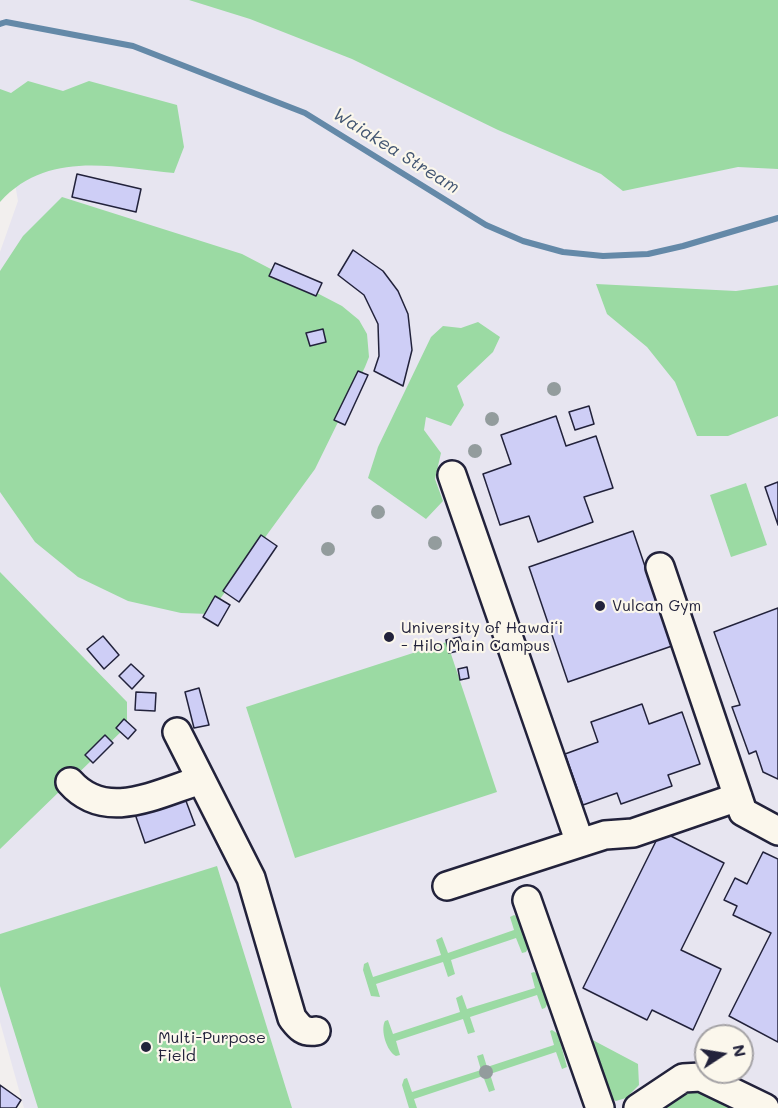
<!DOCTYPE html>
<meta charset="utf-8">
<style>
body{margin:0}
#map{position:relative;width:778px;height:1108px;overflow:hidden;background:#f2efee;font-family:Mali,sans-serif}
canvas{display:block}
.north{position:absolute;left:694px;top:1024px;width:60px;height:60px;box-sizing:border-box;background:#fbf7ec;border:2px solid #a4a2a5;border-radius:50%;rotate:78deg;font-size:16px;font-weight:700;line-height:24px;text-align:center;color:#22223b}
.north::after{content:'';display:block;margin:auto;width:21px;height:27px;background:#22223b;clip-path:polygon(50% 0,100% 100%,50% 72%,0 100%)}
</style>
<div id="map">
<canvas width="778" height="1108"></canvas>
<div class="north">N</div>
</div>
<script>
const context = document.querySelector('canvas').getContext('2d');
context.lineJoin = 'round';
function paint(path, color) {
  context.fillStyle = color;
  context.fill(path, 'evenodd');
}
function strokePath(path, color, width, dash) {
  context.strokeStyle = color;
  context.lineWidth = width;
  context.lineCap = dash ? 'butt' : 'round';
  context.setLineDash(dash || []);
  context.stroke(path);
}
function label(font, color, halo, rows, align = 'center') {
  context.font = font + ' Mali,sans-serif';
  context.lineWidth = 4.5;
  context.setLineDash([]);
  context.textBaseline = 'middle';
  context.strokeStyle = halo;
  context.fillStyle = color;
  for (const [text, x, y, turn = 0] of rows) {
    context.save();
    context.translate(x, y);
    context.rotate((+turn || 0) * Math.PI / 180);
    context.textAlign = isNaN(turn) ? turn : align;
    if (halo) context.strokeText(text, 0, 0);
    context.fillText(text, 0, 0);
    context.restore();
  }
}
paint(new Path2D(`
 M0,0H778V1108H24L0,1022V252L18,201L0,98ZM706,1036H742V1072H706Z`), '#e7e5f0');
paint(new Path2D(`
 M189,0H778V169L738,167L623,191L601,174L498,130L352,59L250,19Z
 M28,81L63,91L89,81L177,105L184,147L174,173C112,167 47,150 0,202V89L11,93Z
 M62,197L242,254L342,306L359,320L367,334L369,357L365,367L315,469L209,614L181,613L128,601L78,577L35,542L0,492V271L23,236Z
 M596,284L736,291L778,285V416L728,436H697L675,382L647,347L607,314Z
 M478,322L500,337L493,352L457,386L464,405L451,426L426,417L424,430L441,453L435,479L443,501L426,519L368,478L378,447L431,337L443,326L461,328Z
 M746,483L767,545L731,557L710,495Z
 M0,572L127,702V726L0,849Z
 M447,642L497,792L295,858L246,707Z
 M217,866L292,1108H38L0,986V934Z
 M514,915L521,919L529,946L526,952L522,953L516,938L451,960L455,974L448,977L443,962L376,984L380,997L371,996L363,970L364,964L368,962L373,977L441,955L436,940L442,937L448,953L514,930L510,917Z
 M534,972L540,976L548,1003L545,1008L542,1009L537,995L470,1017L475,1032L468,1034L463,1019L396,1041L400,1055L396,1056C387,1052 380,1030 385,1021L388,1020L393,1034L460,1012L456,998L462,995L467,1009L535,988L531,973Z
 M552,1030L558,1034L567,1067L562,1069L556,1052L490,1074L495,1090L489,1092L483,1076L414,1099L417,1108H409L402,1085L404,1079L407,1078L412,1092L481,1070L477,1056L483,1054L487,1067L554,1045L550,1031Z
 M587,1037L638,1064L639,1085L626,1098L616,1101L608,1097Z
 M692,1089L732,1108H654Z`), '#9bdaa3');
strokePath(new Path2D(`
 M0,24L6,22L133,46L305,113L486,225L523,241L563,252L603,256L648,254L683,246L778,218`), '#6489a8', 6);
const building = new Path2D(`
 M77,174L141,189L136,212L72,197Z
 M353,250L383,271L398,291L408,314L412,350L403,386L374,371L379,356L378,324L364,295L338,275Z
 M275,263L322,283L316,296L269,276Z
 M323,329L326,342L310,346L306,333Z
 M358,371L368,375L345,425L334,420Z
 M589,406L594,424L575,430L569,412Z
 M556,416L566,446L596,436L613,488L584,497L593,522L538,542L529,516L500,525L483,474L511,464L501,435Z
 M778,482V525L765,487Z
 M633,531L672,646L568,682L529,567Z
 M261,535L277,546L239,602L223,591Z
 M215,596L230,605L218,626L203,617Z
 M778,608V779L763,772L756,751L749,754L732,707L740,705L714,632Z
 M103,636L119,655L104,669L87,649Z
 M460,637L463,650L449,653L446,640Z
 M131,664L144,676L132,689L119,676Z
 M467,667L469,678L460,680L458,669Z
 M199,688L209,725L194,728L185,692Z
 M136,692L156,693L155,711L135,710Z
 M642,704L649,724L682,712L700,764L668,775L672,786L621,804L617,793L583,805L565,754L598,742L591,722Z
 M124,719L136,730L128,739L116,728Z
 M105,735L113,743L93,763L85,755Z
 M183,793L195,825L145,843L134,811Z
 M661,831L724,863L681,950L721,969L693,1030L652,1010L647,1020L583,988Z
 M763,852L778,859V1042L729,1016L771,933L733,915L737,906L724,900L735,878L747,884Z
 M0,1085L21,1100L16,1108H0Z`);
paint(building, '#cecef6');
strokePath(building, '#22223b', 1.5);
const minor = new Path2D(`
 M452,475L580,843L605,835L633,833L738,797
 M660,567L743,812L778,831
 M177,732L251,878L292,1018C299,1027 303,1033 316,1031
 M70,782C106,823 158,793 201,780
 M447,886L580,843
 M527,900L600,1108
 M638,1108L683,1078L701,1077L765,1108`);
strokePath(minor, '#22223b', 32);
strokePath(minor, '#fbf7ec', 27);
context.fillStyle = '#939c9d';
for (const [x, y] of [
 [554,389],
 [492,419],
 [475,451],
 [378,512],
 [435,543],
 [328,549],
 [486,1072]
]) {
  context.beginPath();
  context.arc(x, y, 7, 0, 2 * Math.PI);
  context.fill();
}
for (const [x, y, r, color] of [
 [600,606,6,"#22223b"],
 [389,637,6,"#22223b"],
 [146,1047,6,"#22223b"]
]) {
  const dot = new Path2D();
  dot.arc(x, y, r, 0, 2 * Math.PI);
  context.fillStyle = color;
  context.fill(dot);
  strokePath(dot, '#fbf7ec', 2);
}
label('16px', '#22223b', '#fbf7ec', [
 ["Vulcan Gym",612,606],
 ["University of Hawaiʻi",401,628],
 ["- Hilo Main Campus",401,646],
 ["Multi-Purpose",158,1038],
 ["Field",158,1056]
], 'left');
label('italic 18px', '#435672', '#fbf7ec', [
 ["Waiakea Stream",396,151,32]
]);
</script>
